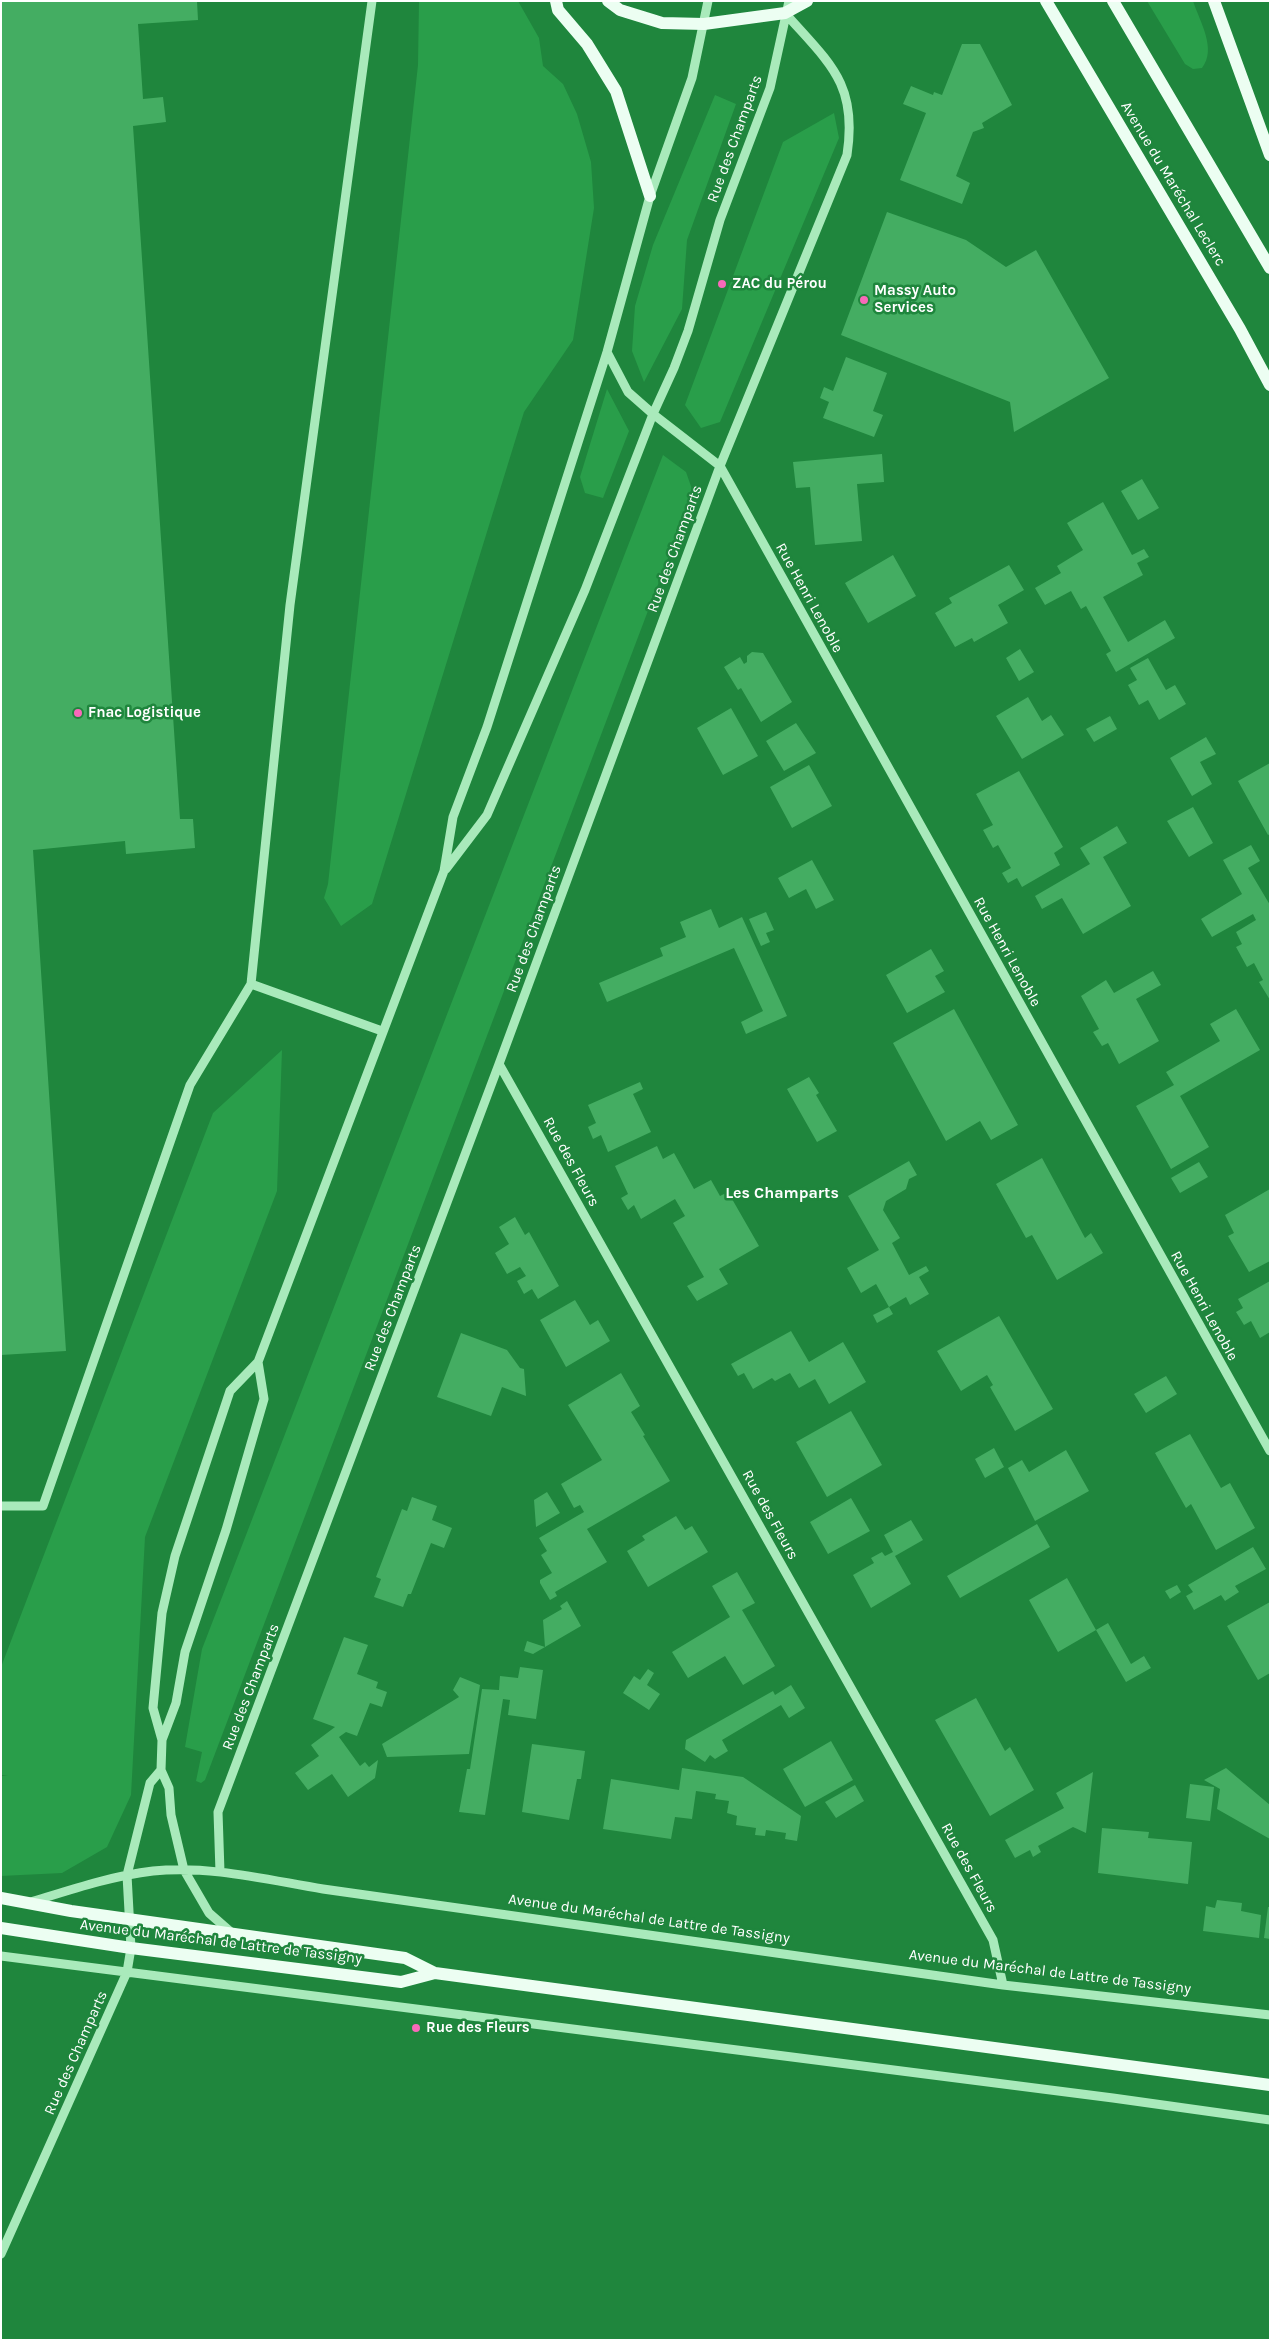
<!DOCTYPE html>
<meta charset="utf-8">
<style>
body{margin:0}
#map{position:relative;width:1271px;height:2341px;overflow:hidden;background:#1f863d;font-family:Karla,sans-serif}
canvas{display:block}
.frame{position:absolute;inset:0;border:2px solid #fff;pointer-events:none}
</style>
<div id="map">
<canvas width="1271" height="2341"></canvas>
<div class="frame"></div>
</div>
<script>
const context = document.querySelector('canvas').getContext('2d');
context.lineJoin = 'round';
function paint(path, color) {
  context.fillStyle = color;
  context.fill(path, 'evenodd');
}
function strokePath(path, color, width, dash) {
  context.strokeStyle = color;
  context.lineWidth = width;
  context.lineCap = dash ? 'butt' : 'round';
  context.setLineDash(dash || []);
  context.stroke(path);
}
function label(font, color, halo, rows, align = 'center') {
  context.font = font + ' Karla,sans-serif';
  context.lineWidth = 5;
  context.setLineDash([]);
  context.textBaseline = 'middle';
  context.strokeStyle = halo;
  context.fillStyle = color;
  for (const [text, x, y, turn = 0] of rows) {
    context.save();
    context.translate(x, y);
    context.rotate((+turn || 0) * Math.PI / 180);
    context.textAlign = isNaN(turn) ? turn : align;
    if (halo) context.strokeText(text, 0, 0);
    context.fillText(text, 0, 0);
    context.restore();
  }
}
paint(new Path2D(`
 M419,1H518L539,38L543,66L563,84L577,114L591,162L594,208L573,340L524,412L372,904L341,926L324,898L328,884L418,65Z
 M1147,1H1193C1200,22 1217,49 1202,68L1193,69L1185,64Z
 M715,95L736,104L687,240L682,309L644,382L632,351L635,306L653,245Z
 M834,113L839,138L720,422L701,428L685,405L783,142Z
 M607,389L629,431L603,498L585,493L580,477Z
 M663,455L686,472L693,492L205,1780L201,1783L196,1781L202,1752L185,1747L202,1649Z
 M282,1050L277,1191L145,1537L131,1795L107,1847L62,1873L1,1876V1776H8L1,1775V1667L213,1113Z`), '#299e4a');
paint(new Path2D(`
 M1,1H197L198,20L138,24L143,99L163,97L166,122L133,126L180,819H193L195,848L126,854L125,841L33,850L66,1351L1,1355Z
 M962,44H980L1012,105L982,123L984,128L973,132L956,176L970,183L962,204L900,180L926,113L903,104L911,86L933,95L934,92L942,95Z
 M887,212L966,240L1006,267L1036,250L1109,378L1014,432L1010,402L841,335Z
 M846,357L887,373L873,411L883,415L874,437L823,418L829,402L820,398L824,387L833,391Z
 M882,454L884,482L857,484L862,541L815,545L810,487L796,488L793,462Z
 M1142,479L1159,508L1138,520L1121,491Z
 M1103,502L1132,555L1144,549L1149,557L1137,563L1143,575L1103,597L1128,642L1165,620L1175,638L1116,672L1106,654L1111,651L1086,606L1081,609L1071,591L1045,605L1035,588L1061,573L1057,566L1083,550L1067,523Z
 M893,555L916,596L868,623L845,583Z
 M1009,565L1024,590L998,605L1008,623L974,642L972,638L955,647L935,613L952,603L949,598Z
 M1020,649L1034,672L1019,681L1006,658Z
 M752,652L763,653L792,702L761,722L741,688L738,690L724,667L740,657L744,664L747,662V656Z
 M1148,658L1166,690L1175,685L1186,704L1159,720L1148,700L1139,705L1128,685L1137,680L1130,668Z
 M1028,697L1042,721L1051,715L1064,735L1022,759L996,716Z
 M731,708L758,756L723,775L697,728Z
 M1110,716L1117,729L1094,742L1086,729Z
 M796,723L816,753L784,771L766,741Z
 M1206,737L1216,754L1200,762L1212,784L1192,796L1170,758Z
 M1270,763V834L1268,835L1238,781Z
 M809,765L832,806L792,828L770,787Z
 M1019,771L1063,847L1054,853L1060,865L1022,887L1017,878L1008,883L1002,873L1011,868L998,845L993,848L983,830L993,825L976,794Z
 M1193,807L1213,843L1189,857L1167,821Z
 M1117,826L1127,843L1103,857L1131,906L1083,934L1062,898L1042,909L1035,896L1090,864L1080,848Z
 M1251,845L1260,861L1248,868L1270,905V1000L1259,982L1263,980L1254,963L1247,967L1236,947L1242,944L1236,932L1256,920L1253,914L1212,937L1201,919L1242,894L1223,860Z
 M812,860L834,900L816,909L806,889L789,898L778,878Z
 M711,909L719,928L742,917L787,1016L746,1034L741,1022L763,1011L734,948L607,1002L599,983L663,956L660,948L686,937L680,922Z
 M766,912L774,930L766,933L770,942L761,946L749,919Z
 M931,949L944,971L935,976L945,992L907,1013L886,975Z
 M1153,971L1161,985L1136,999L1159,1041L1119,1064L1108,1043L1102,1046L1093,1032L1099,1029L1081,996L1106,980L1114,993Z
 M954,1009L1018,1125L991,1140L980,1121L946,1141L893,1043Z
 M1236,1009L1260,1050L1180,1096L1209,1147L1171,1169L1136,1106L1174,1085L1166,1072L1220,1041L1210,1024Z
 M809,1077L819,1093L816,1095L837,1131L817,1142L787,1089Z
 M640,1082L643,1089L633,1094L651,1132L608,1152L601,1135L593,1139L588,1127L596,1123L588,1105Z
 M657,1146L663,1159L674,1153L694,1189L711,1180L720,1196L728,1192L759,1246L719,1269L728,1284L697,1301L687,1286L704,1277L673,1223L685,1216L675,1199L641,1219L634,1205L628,1210L621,1198L628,1194L615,1166Z
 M1042,1158L1085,1238L1091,1233L1103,1253L1057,1280L1032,1235L1026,1238L996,1184Z
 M909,1161L917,1175L909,1179L906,1189L886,1201L883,1210L900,1238L892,1243L909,1275L926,1266L929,1271L919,1277L929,1294L910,1305L906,1297L889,1307L876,1284L861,1293L847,1268L879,1250L848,1196Z
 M1199,1162L1208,1177L1180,1193L1171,1178Z
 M1270,1189V1261L1249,1272L1228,1236L1234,1233L1225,1215Z
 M515,1217L525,1235L529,1232L559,1286L538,1299L532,1289L524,1294L517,1281L526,1276L520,1267L507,1274L495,1253L509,1244L499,1227Z
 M1270,1281V1332L1260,1338L1251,1321L1244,1325L1236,1312L1243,1308L1238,1299Z
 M575,1300L590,1325L598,1320L610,1341L566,1367L540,1320Z
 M889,1307L893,1314L877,1323L873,1315Z
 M999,1316L1053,1409L1015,1431L990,1387L993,1385L987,1375L961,1391L937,1351Z
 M791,1331L809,1362L843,1342L866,1382L829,1404L815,1379L799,1388L790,1373L775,1381L772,1378L753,1389L744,1373L738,1376L731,1364Z
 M461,1333L507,1350L520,1368L524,1369L526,1396L502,1387L491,1416L437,1397Z
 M621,1373L640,1406L631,1412L645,1435L643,1436L670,1481L587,1529L607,1562L555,1592L557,1596L550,1600L540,1583V1580L552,1573L541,1555L547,1551L539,1538L584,1512L580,1505L574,1508L561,1484L602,1460L568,1405Z
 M1166,1376L1177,1394L1146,1413L1134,1394Z
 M851,1411L882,1465L827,1497L796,1442Z
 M1190,1434L1221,1488L1230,1483L1255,1528L1216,1550L1191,1504L1186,1508L1155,1453Z
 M994,1448L1004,1467L985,1478L975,1459Z
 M1066,1450L1089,1491L1035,1521L1008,1468L1022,1460L1029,1472Z
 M547,1492L560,1513L536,1527L534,1500Z
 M412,1497L437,1506L432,1520L452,1528L444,1548L431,1543L411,1594H408L403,1607L374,1597L381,1579L376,1577L402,1509L407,1511Z
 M851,1498L870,1531L828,1554L810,1522Z
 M676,1516L685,1530L692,1526L708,1552L648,1587L627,1551L645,1540L642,1536Z
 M911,1520L923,1540L895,1556L911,1584L871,1608L853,1575L874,1563L871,1558L882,1552L885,1556L893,1552L884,1535Z
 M1037,1524L1050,1547L960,1598L947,1576Z
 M1253,1547L1266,1569L1235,1586L1239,1592L1225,1601L1221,1595L1194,1610L1186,1596L1193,1592L1188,1585Z
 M737,1572L755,1603L742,1610L775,1666L743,1685L725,1656L688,1678L672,1652L730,1617L712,1586Z
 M1067,1578L1096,1630L1058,1652L1029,1600Z
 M1177,1585L1181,1592L1170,1599L1165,1591Z
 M567,1601L581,1626L545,1647L543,1620L562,1609L560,1606Z
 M1270,1602V1673L1258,1680L1227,1626Z
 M1108,1623L1131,1664L1144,1656L1151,1668L1126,1682L1096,1630Z
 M344,1637L368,1645L357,1674L378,1682L376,1688L387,1692L382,1707L370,1703L357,1736L346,1732L339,1737L360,1766L365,1762L369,1767L378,1760L375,1778L348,1797L332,1774L308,1790L295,1773L319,1756L311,1745L335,1727L313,1719Z
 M527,1641L545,1647L533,1654L524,1651Z
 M520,1667L543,1670L536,1719L508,1715L510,1700L503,1699L485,1815L459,1812L467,1769H470L482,1689L499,1690L500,1676L518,1678Z
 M648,1669L654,1673L647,1685L660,1694L649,1710L623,1693L634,1676L640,1680Z
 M460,1677L480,1685L469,1754L387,1757L382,1744L459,1697L453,1690Z
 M791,1685L805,1708L789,1718L781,1705L722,1740L728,1751L715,1759L710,1755L705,1762L685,1749L686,1740L773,1691L775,1695Z
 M976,1698L1005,1751L1010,1747L1034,1790L990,1816L935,1720Z
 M831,1741L853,1780L805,1807L783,1769Z
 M532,1744L585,1751L581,1779H577L569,1820L522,1812Z
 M682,1768L743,1777L801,1816L797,1841L785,1839L786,1833L766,1830L765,1836L755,1835L756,1828L736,1825L737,1816L727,1813L729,1801L715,1799L716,1794L696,1791L692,1819L675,1817L671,1839L603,1829L611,1779L679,1790Z
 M1226,1768L1270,1805V1839L1217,1809L1220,1789L1204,1780Z
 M1093,1772L1086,1833L1073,1827L1038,1846L1041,1852L1033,1857L1030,1850L1015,1858L1005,1840L1064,1808L1056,1793Z
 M1190,1784L1214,1787L1210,1821L1186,1818Z
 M855,1785L864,1801L836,1818L825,1802Z
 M1102,1828L1149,1832L1148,1838L1192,1842L1188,1884L1098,1873Z
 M1217,1900L1242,1903L1241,1911L1261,1915L1259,1938L1203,1931L1206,1906L1215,1908Z
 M1268,1907H1270V1939L1264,1938Z`), '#44ad62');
strokePath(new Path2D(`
 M607,352L628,392L653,414L720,466L1270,1451
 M446,869L487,815L585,590L653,414L674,368L688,331L720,220L770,88L789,1
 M251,984L382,1031
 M499,1064L993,1940L1003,1985
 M1,1506H43L190,1085L251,984L290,605L372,1
 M162,1740L176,1703L185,1652L226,1530L264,1399L258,1362
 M220,1872L218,1812L499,1064L720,466L847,155C858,83 829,63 785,13
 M31,1902C70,1890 111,1876 153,1871C209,1865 268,1880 323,1889L1003,1985L1270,2015
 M233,1934L209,1913L184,1870L171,1815L169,1788L161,1770L162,1740L153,1708L162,1613L175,1556L230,1391L258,1362L444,871L453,817L487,727L607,352L650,196L692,78L708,1
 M1,1956L1113,2098L1270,2120
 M1,2254L127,1972L131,1948L127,1875L150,1783L161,1770`), '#a9eabb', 9);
strokePath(new Path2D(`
 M556,1L558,10L587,44L616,91L650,196
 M608,1L620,10L662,23L704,24L785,13L807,1
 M1046,1L1240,329L1270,385
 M1113,1L1270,268
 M1214,1L1270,155
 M1,1898L71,1911L405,1958L435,1973L1270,2085
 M1,1928L131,1948L401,1982L435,1973`), '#ecfef2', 12);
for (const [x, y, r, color] of [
 [722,284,5,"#f869b9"],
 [864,300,5,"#f869b9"],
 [78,713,5,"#f869b9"],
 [416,2028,5,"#f869b9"]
]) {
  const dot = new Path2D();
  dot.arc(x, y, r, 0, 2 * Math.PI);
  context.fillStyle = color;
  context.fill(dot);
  strokePath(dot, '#1f863d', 2);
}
label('15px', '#fff', '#1f863d', [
 ["Rue des Champarts",735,139,-70],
 ["Avenue du Maréchal Leclerc",1173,184,59],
 ["Rue des Champarts",675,549,-70],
 ["Rue Henri Lenoble",809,598,61],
 ["Rue des Champarts",534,929,-70],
 ["Rue Henri Lenoble",1007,952,61],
 ["Rue des Fleurs",571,1162,61],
 ["Rue Henri Lenoble",1204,1306,61],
 ["Rue des Champarts",393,1308,-69],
 ["Rue des Fleurs",770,1515,61],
 ["Rue des Champarts",251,1687,-69],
 ["Rue des Fleurs",969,1868,61],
 ["Avenue du Maréchal de Lattre de Tassigny",649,1919,8],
 ["Avenue du Maréchal de Lattre de Tassigny",221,1942,7],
 ["Avenue du Maréchal de Lattre de Tassigny",1050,1972,7],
 ["Rue des Champarts",76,2053,-66]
]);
label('bold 15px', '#fff', '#1f863d', [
 ["ZAC du Pérou",732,284],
 ["Massy Auto",874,291],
 ["Services",874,308],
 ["Fnac Logistique",88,713],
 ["Rue des Fleurs",426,2028]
], 'left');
label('bold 16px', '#fff', '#1f863d', [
 ["Les Champarts",782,1193]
]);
</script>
